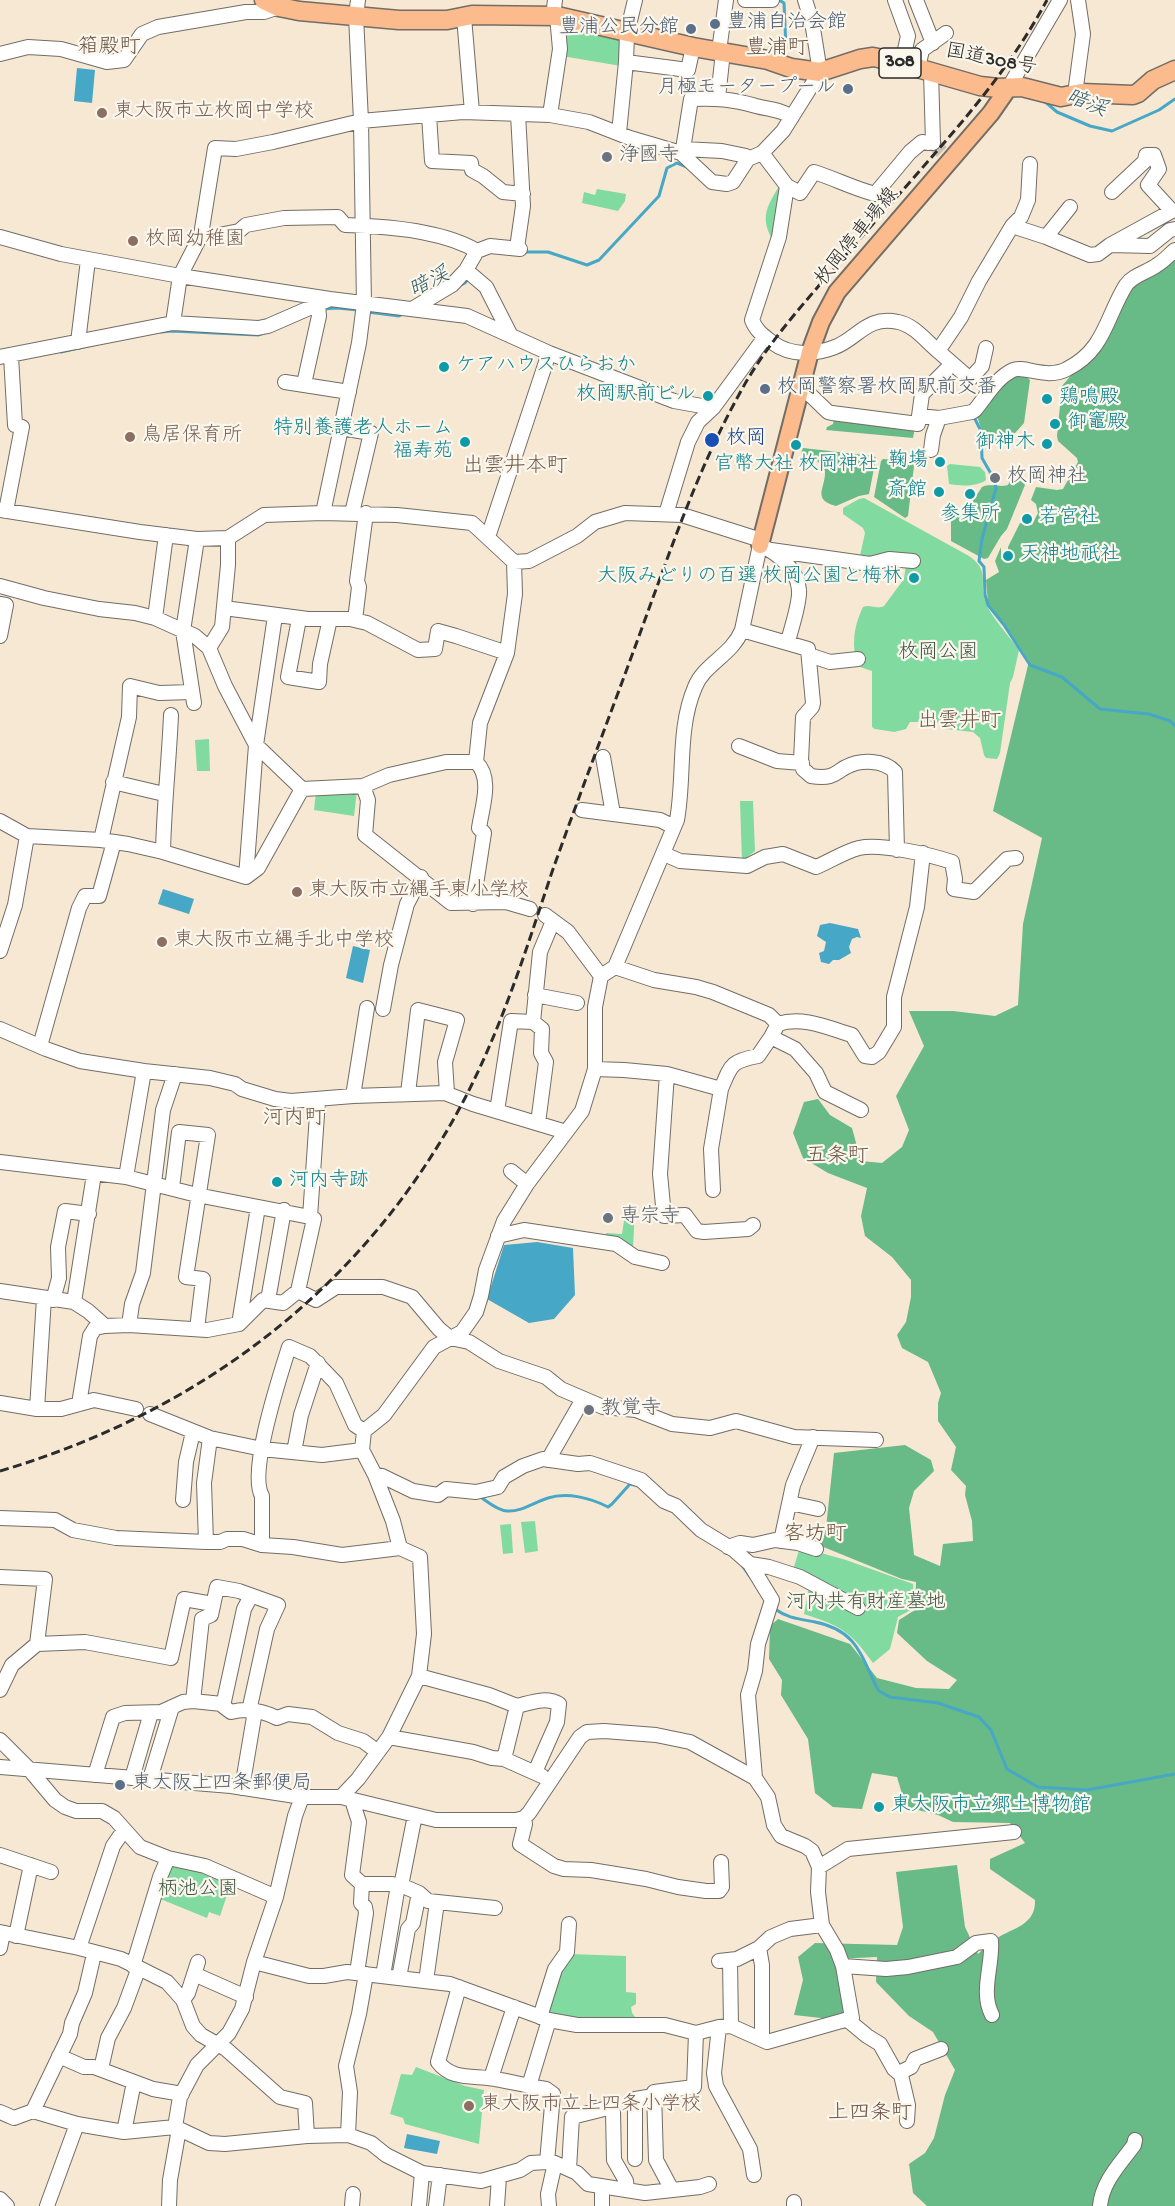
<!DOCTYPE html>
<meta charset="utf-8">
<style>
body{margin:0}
canvas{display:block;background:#f6e8d3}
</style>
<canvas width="1175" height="2206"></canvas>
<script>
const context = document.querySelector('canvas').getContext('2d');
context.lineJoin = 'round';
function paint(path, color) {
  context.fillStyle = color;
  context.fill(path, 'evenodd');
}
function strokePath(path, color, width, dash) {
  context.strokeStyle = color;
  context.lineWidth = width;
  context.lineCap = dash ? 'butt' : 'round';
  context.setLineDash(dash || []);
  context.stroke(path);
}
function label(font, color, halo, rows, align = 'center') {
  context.font = font + ' "Gochi Hand","Klee One",sans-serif';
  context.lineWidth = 4.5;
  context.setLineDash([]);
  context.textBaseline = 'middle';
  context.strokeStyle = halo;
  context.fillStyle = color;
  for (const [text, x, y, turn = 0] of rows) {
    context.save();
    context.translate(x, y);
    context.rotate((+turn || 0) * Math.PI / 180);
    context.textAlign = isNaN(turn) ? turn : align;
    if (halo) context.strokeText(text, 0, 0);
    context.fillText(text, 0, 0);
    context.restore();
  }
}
paint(new Path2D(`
 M561,22L624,37L621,66L562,56Z
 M781,183L774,242C758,217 768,205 781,183Z
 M597,189L626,194L625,201L618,211L582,203L584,192L595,195Z
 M950,464L980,467L985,472L986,480C977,487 959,486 949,484L947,466Z
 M864,498L969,556C991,571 978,583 986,603C991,617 1010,637 1019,650L1013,677L1010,683L1000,753L997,759L986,758L984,755L980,738L973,732L946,729L937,722H910L906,729L894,732L875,729L872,727V671L857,666C852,645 853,627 863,607C870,604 877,610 884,606L904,579L906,565L859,560L865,533L863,528L843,514V508L859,499Z
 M209,739L210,771H197L195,740Z
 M357,790L354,816L314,810L316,792Z
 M740,801H753L755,851L742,861Z
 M626,1207L635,1208L633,1249L605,1240L606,1233L622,1234Z
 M535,1521L538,1551L525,1553L521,1522Z
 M511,1524L513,1553L503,1554L500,1525Z
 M800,1547L846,1560L913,1584L914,1608L898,1617L890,1649L873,1663C850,1631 841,1626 804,1614L809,1587L793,1570Z
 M171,1863L232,1880L220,1916L209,1912L207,1918L158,1898Z
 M569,1954L626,1956V1992L636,1993V2004L631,2007L632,2013L637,2019L636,2023L543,2016L557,1968Z
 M416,2067L465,2086L484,2090L479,2144L405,2124L403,2118L390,2114L401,2074L412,2075Z`), '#81daa0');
paint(new Path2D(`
 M1175,256V2206H927L913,2193L909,2164L925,2153L934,2138L945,2095L955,2070L933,2032L909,2016L876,1982L877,1957L834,1959L839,1972L845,2012L830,2019L794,2015L803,1980L798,1957L815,1943L897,1945L903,1927L896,1872L957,1865L965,1927L978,1954C984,1949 990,1942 997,1938C1013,1928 1036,1925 1035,1900L990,1869V1859L1025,1843L1010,1823L953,1822L938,1815L906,1807L897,1777L872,1773L862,1809L833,1807L815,1793L808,1739L781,1695L782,1680L769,1659L770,1626L778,1619L850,1644L877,1678L916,1688L949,1689L957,1680L927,1661L897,1633L899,1620L915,1610L916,1582L902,1579L821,1546L826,1528L834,1453L905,1445L931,1460L934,1471L914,1491L909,1508L914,1555L940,1566L943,1544L973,1541L972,1521L965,1495L966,1486L951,1470L956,1447L938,1421V1403L941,1393L928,1362L902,1348L897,1335L906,1322L911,1297V1280L892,1257L865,1236L861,1216L867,1188L828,1173L803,1158L793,1133L804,1102L818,1099L830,1115L852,1128L861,1161L882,1163L902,1147L909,1130L896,1096L924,1046L909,1011H953L995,1016L1018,1005L1023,924L1042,838L993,811L1029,661L1005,625L988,603L986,580L999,572L995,561L1001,547V559L1010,560L1011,553L1008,550V547L1020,523L1032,525L1038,513L1036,504L1031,500L1036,487L1057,490L1063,489L1078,462L1077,458L1058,441L1057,436L1062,386L1073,373L1084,367L1129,286Z
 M1022,373L1030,380L1024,423L1007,442L1003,444L983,441L982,431L977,416L1002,382Z
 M834,418L915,427L913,438L826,430L827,427L833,424Z
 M803,448L874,456L876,458L869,494L859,496L836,506C811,499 826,488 825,471L815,458L801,453Z
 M883,459L913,462L914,466L908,516L905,518L874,497L881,461Z
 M1015,478L1022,480L1025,485L1007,529L1001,536L988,558L984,559L951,541V519L965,513L982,487C992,483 1000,488 1008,485L1011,479Z`), '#68ba86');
paint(new Path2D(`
 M77,68L95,70L92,103L74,101Z
 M163,889L194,899L189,914L158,904Z
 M830,923L858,929L861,938L857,937L852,939L849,947L851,953L839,960H833L829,964L821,962L819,953L824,951L826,942L817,936L820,925Z
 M353,946L370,950L363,983L346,978Z
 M537,1242L573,1248L575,1295L554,1319L529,1323L487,1299L504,1245Z
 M407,2134L440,2141L437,2154L404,2148Z`), '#47a7c6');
strokePath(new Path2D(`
 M779,0L784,3L786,48L783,58
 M1043,100L1057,112L1090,126L1112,131L1159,110L1175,99
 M523,252H548L587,265L599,260L659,196L667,168L677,163L687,167
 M459,286L465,283L469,276
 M323,309L337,308L358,310
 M368,312L399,316L405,313
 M161,332L172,331L258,335L264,333
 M61,352L101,343
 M975,419L981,431L982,458L994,479L996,488L982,539L979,561L984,567L985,595L988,605L1004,625L1030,665L1062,677L1100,709L1149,714L1170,721L1175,726
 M479,1496C487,1501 496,1510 507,1511C522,1512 534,1502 548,1498C567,1492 591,1498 608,1507L612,1504L630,1484L639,1486
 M741,1564L751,1578
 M775,1609C787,1618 800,1619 815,1622C855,1630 860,1652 876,1686L879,1691L890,1697L938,1703L979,1717L991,1730L1007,1769L1038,1787L1087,1790L1175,1774`), '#47a7c6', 3);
strokePath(new Path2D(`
 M933,143L942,152`), '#cdc2b1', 14, [14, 7]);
const minor = new Path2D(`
 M745,0H772
 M895,0L908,36L902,63
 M916,0L933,43
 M553,16L555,0
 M464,17L472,112
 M719,51L726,0
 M0,54L28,47L61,49L107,62L124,60L142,34L158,27L246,12H264L279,7
 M626,62L688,70L693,47
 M918,68L922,50L946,33
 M931,72L933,143
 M1009,87L1060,0
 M1075,94L1083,34L1078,0
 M718,98L723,52
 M429,115L432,161L471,163L472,170L483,176L503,192L523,194
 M550,115L560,49L557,16
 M619,133L626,62L627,33L635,0
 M762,153L787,186L779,237L752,320C756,331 764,336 773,343C791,356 815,355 835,347C857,339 867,315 898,322C914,325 926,341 938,351L961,317L979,281L1012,226L1021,217L1028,200L1030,164
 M748,159L746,156L722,151L683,149L691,99C716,98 732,99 756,106C771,110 779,109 792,117
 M787,186L800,193L814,172C836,179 852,188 875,194L910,152L922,142L929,143L932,140
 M1012,226L1046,237L1090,255L1098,254L1110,245L1150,246L1170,230L1175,229
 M201,235L214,236L239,231L246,225L284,218L338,217L345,225C386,226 442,230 477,251
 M0,237L61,254L180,276L330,299L467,316L549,353L674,401L713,408
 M1046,237L1070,207
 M1110,245L1172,211L1148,185L1159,169L1154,155H1146L1145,161L1112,192
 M517,248L523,206L518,114
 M466,270L486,287L510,334
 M412,309L452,285L466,270L477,251L490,246L520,249
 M173,323L180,276L201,235L215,148L236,149L273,142L361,121L463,112L550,115L589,122L630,138L681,153L712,182L727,184L733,182L748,159L762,153L783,131L820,72L812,22L805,0
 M78,342L88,260
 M938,351L970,379L982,366L986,348
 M0,357L173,323L258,328L268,326L330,299
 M285,382L349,392
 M304,384L319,316L318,305
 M801,386L828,412L832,413L918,424L919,416L939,418L972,412L975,410C986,397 996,378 1013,370C1024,365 1047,380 1067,369C1105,350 1106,317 1126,285C1133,275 1148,272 1157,265C1164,261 1169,255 1175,250
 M919,416L922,394L952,364
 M341,428L371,433L352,513
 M931,450L933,435L939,418
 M0,510L140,532L197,539L228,538L264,515L323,513L397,515L472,523L514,562L515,594L507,653L480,723L476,762
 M6,511L22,427L15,425L11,356
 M323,513L359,343L364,304L361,121L356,16L358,0
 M666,514L688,442L698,422L713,408L765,337
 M488,537L549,353
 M771,550L870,564L889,559L913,561
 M514,562L529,561L577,536L595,522L625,513L682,515L761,540
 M0,586L44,598L99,609L135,613L155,618L195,636L209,648L225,686L256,745L302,789L363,786L389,775L446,762H476C493,778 482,807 479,828L484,833L473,904
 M0,604L6,605L0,636
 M224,608L308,619H350L367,623L418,650L435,649L438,631L456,636L507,653
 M155,618L166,535
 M299,619L288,677L319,682L320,664L330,619
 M355,620L359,587L357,581L366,513
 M742,630L808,649L813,703L812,707L803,717L801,761L803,769L811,776C817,777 823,778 830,776C837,774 840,770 846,767C861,759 884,760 895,772L897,850
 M209,648L222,627L228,565V538
 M809,655L830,662L858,659
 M194,703L183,631L197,539
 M739,746L777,761L802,763
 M603,757L613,814
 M113,782L164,794
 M363,786L368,800L365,835L451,903L506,902L530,909
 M582,810L660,820L674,827
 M0,821L27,836L101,840L128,844L163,852L246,877L258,868L302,789
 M101,840L129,717L130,686L159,693L192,692
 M163,852C164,806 169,761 171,715
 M664,854L680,861L747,866L765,857L783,854L816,867C830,861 844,852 859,848C881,843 931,855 952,862L955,879L954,889L974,892L1007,859L1016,858
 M246,877L256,745L275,616
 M545,915L568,932L601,976
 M0,951L15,905L27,836
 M615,967L654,980L696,987L713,992L769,1015L778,1024
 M535,995L577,1003
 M383,1009L391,965L407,904L421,877
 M533,1022L542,1029L541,1053L546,1062L538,1123
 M0,1029L46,1049L80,1061L144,1071L210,1078L235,1084L242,1089L275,1099L291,1101L353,1096L445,1093L473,1104L566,1132
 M771,1037L778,1024C803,1016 828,1028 852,1035L865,1056L872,1057L879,1052L894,1027V997L917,907L923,853
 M40,1046L79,908L85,896H99L114,842
 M595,1069L624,1070L667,1074L721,1089C731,1065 731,1061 758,1056L771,1037L795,1049L816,1073L825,1092L861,1110
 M667,1074L660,1174L664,1216L685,1215L697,1231L704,1232L748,1229L753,1225
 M408,1093L418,1010L457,1020L445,1062L447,1093
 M353,1096L367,1008
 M497,1111L511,1021L533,1022L540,952L553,921
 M0,1162L126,1177L197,1195L310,1217L314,1219L298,1291
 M511,1171L527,1184
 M126,1177L144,1071
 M172,1188L179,1132L208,1135L186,1277L203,1279L197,1329
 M713,1190L711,1149L721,1089
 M310,1217L318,1100
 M498,1236L524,1230L616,1244L635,1257L662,1263
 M0,1291L74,1302L88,1311L105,1326L95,1328L90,1336L79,1404
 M53,1300L59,1278L58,1247L65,1211L89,1214
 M268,1300L284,1210
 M74,1302L94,1174
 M239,1324L258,1207
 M129,1325L132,1304L143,1273L163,1110L175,1074
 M105,1326L129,1325L207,1330L239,1324L263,1300L283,1303L298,1291L316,1300L336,1287H383L412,1297L439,1329L450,1338L469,1342L499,1361L546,1377L561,1389L603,1407L636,1410L672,1424L710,1428L736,1421L794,1437L876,1440
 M0,1403L37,1409H61L94,1400L136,1409
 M37,1409L44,1298
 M150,1414L210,1438L262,1449L322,1455L362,1450
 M294,1452L301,1415L318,1363
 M548,1460L583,1399
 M375,1475L382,1476L413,1491L438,1495L446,1489L476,1492L498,1487L504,1477L523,1466L543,1459L578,1464L590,1463L641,1480L664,1501L676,1506L701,1530L734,1550L750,1564L769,1567L800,1577L858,1608
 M183,1500L186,1462L193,1432
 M790,1503L818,1509
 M0,1518L55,1520L73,1530L116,1538L206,1542H220L227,1539H243L262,1545L293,1547L342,1555L400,1548L420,1557L424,1634L419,1676L389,1737L358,1779L341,1797
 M781,1541L793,1485L813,1437
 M206,1542L204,1483L210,1438
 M262,1545V1496C248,1472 280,1376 289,1347L310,1356L336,1383L355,1425L364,1431
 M728,1547L740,1543L753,1545L775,1540L798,1543L816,1549
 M400,1548L393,1521L375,1475L362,1450L364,1431L384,1415L434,1347L462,1332L476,1312L481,1296L486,1270L504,1221L527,1184L582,1111L595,1069V1007L601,976L615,967L677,820C685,776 677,729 695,687C704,664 732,655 742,630L760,545C777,553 798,569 799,590C800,604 791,628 788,642
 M750,1564L772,1600L758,1644L755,1671L748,1695L755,1778
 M0,1577L45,1579L37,1644
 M251,1596L244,1609L223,1706L231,1712C246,1708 263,1711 277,1718L288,1714L312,1717L338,1733L363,1741L378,1752
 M419,1676L489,1695L517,1706
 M0,1690L12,1665L37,1644L85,1642L171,1658L184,1599L213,1604
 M193,1701L202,1619L211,1615L217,1587L239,1591L278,1605L267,1629L249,1711
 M389,1737L473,1752L492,1758L504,1759L542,1776
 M0,1740L29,1769L55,1800L65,1807L76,1811H102L114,1818L140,1847L168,1858L205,1866L276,1897
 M504,1759L517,1706C530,1703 546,1696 559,1704L557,1722L535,1772
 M0,1767L231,1786L302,1797H341L436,1820H516L524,1818L529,1813L580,1737L587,1732L604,1731L656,1735L690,1742L755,1778L768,1797L774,1825L781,1836L805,1846L812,1851L819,1867L818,1892L822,1925L837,1950L843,1966L852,2018L767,2042L731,2026L719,2027L696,2033L665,2025H577L549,2020L450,1984L347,1972L324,1976H309L254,1962
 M95,1775L113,1717L125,1713L161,1712L183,1702L193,1701L222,1704
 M132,1778L151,1713
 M150,1779L172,1707
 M242,1788L255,1711
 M352,1800L359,1822L352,1875L362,1884
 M524,1818L525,1824L520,1844L554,1866L564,1869L591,1870L646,1879L678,1887L706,1891H719L722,1887L721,1862
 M0,1855L51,1872
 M819,1867L848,1849L1014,1832
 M401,1886L415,1815
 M0,1932L79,1948L121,1959L167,1982L183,2000L193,2026L201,2035L226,2049L280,2097L305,2103L307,2136
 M16,1936L31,1865
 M0,1948L3,1933
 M79,1948L113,1846L124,1830
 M759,1948L762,1965V2039
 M730,1960L731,2026
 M719,1961L737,1959L759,1948L771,1937L790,1929L822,1925
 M133,1966L160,1877L168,1858
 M843,1966L886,1969L908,1967L957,1957L976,1943L991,1941C993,1965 980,1992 992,2015
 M357,1973L366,1913L365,1907L361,1903L362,1884H392L405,1887L419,1893L428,1901L495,1908
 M194,1974L246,1997
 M383,1976L398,1885
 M399,1978L408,1929L413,1923L419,1893
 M426,1981L437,1902
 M459,1987L438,2062C452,2081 475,2075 495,2079C512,2082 529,2086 546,2089L553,2094L547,2162
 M183,2000L188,1993L198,1962
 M540,2017L555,1969L567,1952L569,1924
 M849,2021L867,2036L880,2044L894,2069L901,2075L908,2105L907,2121
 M719,2027L714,2073L716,2086L750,2149L754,2175
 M59,2056L84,2067H94L153,2089L182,2094
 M101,2069L108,2038L124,2008L138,1970
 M899,2073L911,2067L915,2059L941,2049
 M491,2078L514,2007
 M529,2086L549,2020
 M33,2111L70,2034L72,2023L85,1993L94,1954
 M0,2112L14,2118L33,2111L77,2124L124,2132L175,2127L209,2143L225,2144L307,2136L348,2135L371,2143L386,2155L422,2173L481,2181L520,2170L531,2163L547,2162L555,2163L577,2173L588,2184L645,2193L700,2187L709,2184
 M175,2127L180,2097L197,2065L229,2033L242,2009L254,1962L276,1897L295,1816L302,1797
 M124,2132L134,2082
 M348,2135L350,2092L346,2066L359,2014L366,1974
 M635,2159V2099L654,2096
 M569,2169L572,2117L608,2108L613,2112L614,2160L626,2181L627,2190
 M672,2190L656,2160L654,2092L694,2087L696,2033
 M0,2199L7,2206
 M47,2206L77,2124
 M169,2206L170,2180L179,2129
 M352,2206L353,2194
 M419,2206L422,2173
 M436,2206L440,2175
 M497,2206L499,2177
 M549,2206L548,2194L555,2163
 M602,2206V2186
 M794,2206V2202
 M1100,2206C1102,2182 1120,2164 1134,2145L1135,2140`);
const major = new Path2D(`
 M760,545L810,352L821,322L837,292L991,113L1009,87`);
const highway = new Path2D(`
 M264,0L279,7L299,11L399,20H447L472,15L557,16L693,47L768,60L791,68L820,72L860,59L873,57L893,61L980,86L998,88L1022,87L1061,97L1081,93L1133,95L1138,93L1153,80L1175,70`);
strokePath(minor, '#726d66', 16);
strokePath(major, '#726d66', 20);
strokePath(highway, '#726d66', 21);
strokePath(minor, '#fff', 14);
strokePath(major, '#fbbb8c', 16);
strokePath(highway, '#fbbb8c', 18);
strokePath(new Path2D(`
 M0,1471C200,1412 366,1287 464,1100C502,1027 526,950 552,872C581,790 613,708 643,625C672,546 699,466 741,391C766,345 803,304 837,265C870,227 904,189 937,151C978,104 1017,56 1047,0`), '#2b2b2b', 3, [9, 4.5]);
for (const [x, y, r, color] of [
 [715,24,6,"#5c6f8a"],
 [691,29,6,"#5c6f8a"],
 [848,89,6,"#5c6f8a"],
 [102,113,6,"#8d6e63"],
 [607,157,6,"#6b7280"],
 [133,241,6,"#8d6e63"],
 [444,367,6,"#0f9aa8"],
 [765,389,6,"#5c6f8a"],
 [708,396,6,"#0f9aa8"],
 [1047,399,6,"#0f9aa8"],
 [1055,424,6,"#0f9aa8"],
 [130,437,6,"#8d6e63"],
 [712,440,8,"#1a4fb4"],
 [465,442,6,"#0f9aa8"],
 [1047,444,6,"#0f9aa8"],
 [796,445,6,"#0f9aa8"],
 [940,462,6,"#0f9aa8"],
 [995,478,6,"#6b7280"],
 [939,492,6,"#0f9aa8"],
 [970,494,6,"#0f9aa8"],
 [1027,519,6,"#0f9aa8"],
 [1008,556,6,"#0f9aa8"],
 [914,578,6,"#0f9aa8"],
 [297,892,6,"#8d6e63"],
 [162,942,6,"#8d6e63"],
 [277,1182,6,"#0f9aa8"],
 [608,1218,6,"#6b7280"],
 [589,1410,6,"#6b7280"],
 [120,1785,6,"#5c6f8a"],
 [879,1807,6,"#0f9aa8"],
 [469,2106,6,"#8d6e63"]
]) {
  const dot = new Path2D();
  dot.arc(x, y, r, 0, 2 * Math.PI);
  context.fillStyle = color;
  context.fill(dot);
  strokePath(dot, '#fbf7ec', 2);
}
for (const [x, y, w] of [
 [900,63,42]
]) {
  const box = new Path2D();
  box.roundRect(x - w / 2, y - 15, w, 30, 4.5);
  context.fillStyle = '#fbf7ec';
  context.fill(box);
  strokePath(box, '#2b2b2b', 1.5);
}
label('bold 18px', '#2b2b2b', null, [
 ["308",900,63]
]);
label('20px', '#4e5e75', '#fbf7ec', [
 ["豊浦自治会館",727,24],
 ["豊浦公民分館",679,29,"right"],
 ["月極モータープール",836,89,"right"],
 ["枚岡警察署枚岡駅前交番",777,389],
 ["東大阪上四条郵便局",132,1785]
], 'left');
label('20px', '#2b2b2b', '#fbf7ec', [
 ["国道308号",991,61,11],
 ["枚岡停車場線",858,238,-51]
]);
label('20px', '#785e54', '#fbf7ec', [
 ["東大阪市立枚岡中学校",114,113],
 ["枚岡幼稚園",145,241],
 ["鳥居保育所",142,437],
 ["東大阪市立縄手東小学校",309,892],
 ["東大阪市立縄手北中学校",174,942],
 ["東大阪市立上四条小学校",481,2106]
], 'left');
label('20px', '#5b616d', '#fbf7ec', [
 ["浄國寺",619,157],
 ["枚岡神社",1007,478],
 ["専宗寺",620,1218],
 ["教覚寺",601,1410]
], 'left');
label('20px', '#0d838f', '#fbf7ec', [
 ["ケアハウスひらおか",456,367],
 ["枚岡駅前ビル",696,396,"right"],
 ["鶏鳴殿",1059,399],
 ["御竈殿",1067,424],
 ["特別養護老人ホーム",453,430,"right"],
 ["福寿苑",453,453,"right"],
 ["御神木",1035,444,"right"],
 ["鞠塲",928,462,"right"],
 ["官幣大社 枚岡神社",796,466,"center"],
 ["斎館",927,492,"right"],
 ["参集所",970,516,"center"],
 ["若宮社",1039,519],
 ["天神地祇社",1020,556],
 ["大阪みどりの百選 枚岡公園と梅林",902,578,"right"],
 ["河内寺跡",289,1182],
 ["東大阪市立郷土博物館",891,1807]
], 'left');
label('20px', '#164399', '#fbf7ec', [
 ["枚岡",726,440]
], 'left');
label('20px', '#405748', '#fbf7ec', [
 ["枚岡公園",938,654],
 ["河内共有財産墓地",866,1604],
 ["柄池公園",198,1891]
]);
label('21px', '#6e5746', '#fbf7ec', [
 ["箱殿町",109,49],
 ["豊浦町",777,50],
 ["出雲井本町",515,468],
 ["出雲井町",959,723],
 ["河内町",294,1120],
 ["五条町",837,1158],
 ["客坊町",815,1536],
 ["上四条町",870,2115]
]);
label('italic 21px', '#365d69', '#fbf7ec', [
 ["暗渓",1086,105,21],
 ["暗渓",430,284,-27]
]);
</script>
